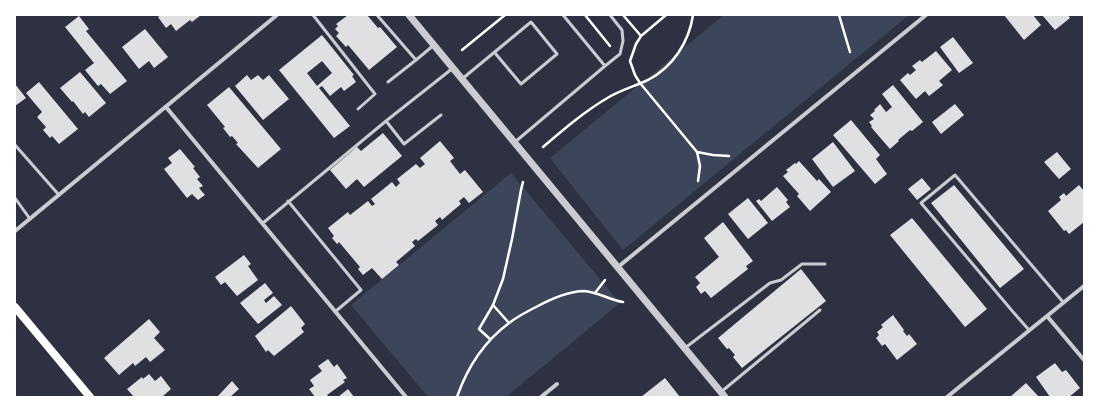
<!DOCTYPE html>
<style>
body{margin:0}
#map{position:relative;width:1099px;height:412px;overflow:hidden;background:#2d3142;font-family:Mulish,sans-serif}
canvas{display:block}
.frame{position:absolute;inset:0;border:16px solid #fff;pointer-events:none}
</style>
<div id="map">
<canvas width="1099" height="412"></canvas>
<div class="frame"></div>
</div>
<script>
const context = document.querySelector('canvas').getContext('2d');
context.lineJoin = 'round';
function paint(path, color) {
  context.fillStyle = color;
  context.fill(path, 'evenodd');
}
function strokePath(path, color, width, dash) {
  context.strokeStyle = color;
  context.lineWidth = width;
  context.lineCap = dash ? 'butt' : 'round';
  context.setLineDash(dash || []);
  context.stroke(path);
}
paint(new Path2D(`
 M724,15H909L623,250L550,158Z
 M511,173L620,303L506,397H428L351,305Z`), '#3c4559');
paint(new Path2D(`
 M161,15H201L192,22L190,20L176,31L171,24L166,28L158,17Z
 M348,15H367L378,28L380,27L397,47L369,70L348,45L346,47L336,36L339,33L335,29L338,26L336,24Z
 M1004,15H1033L1041,25L1024,40Z
 M1042,15H1068L1070,18L1055,30Z
 M79,16L89,29L86,31L127,81L110,94L101,84L98,86L85,70L94,63L65,27Z
 M145,29L168,57L154,68L149,61L139,69L122,47Z
 M322,35L354,75L352,76L356,82L344,91L341,87L330,96L322,86L319,88L350,126L334,138L279,70ZM322,61L332,73L317,86L307,73Z
 M953,37L973,63L959,73L940,47Z
 M936,51L952,70L939,81L943,85L929,96L925,91L916,99L900,80L908,73L910,75L916,70L912,66L920,60L922,62Z
 M80,72L106,103L89,117L85,112L83,114L73,101L72,102L60,88Z
 M247,75L251,80L258,75L263,80L269,75L289,99L263,120L235,86Z
 M39,82L78,129L59,144L52,136L50,138L43,130L46,127L37,117L42,112L26,93Z
 M15,84L26,98L15,106Z
 M893,85L923,122L912,131L910,130L898,140L899,141L890,149L871,127L872,126L869,122L874,119L870,115L875,111L874,110L880,104L886,112L892,107L882,94Z
 M229,87L281,149L258,168L236,144L238,143L232,136L230,137L223,128L225,127L207,105Z
 M955,104L964,115L941,134L932,122Z
 M851,120L880,155L876,159L887,174L875,184L833,135Z
 M383,133L402,156L364,187L357,179L346,189L330,170L357,147L361,151Z
 M440,141L454,158L450,161L460,174L465,170L483,192L469,203L464,197L459,201L461,204L442,220L440,217L435,221L438,225L418,241L416,239L412,242L415,246L396,262L399,265L382,279L372,268L363,275L358,269L360,267L339,242L337,244L332,238L334,236L328,228L348,212L350,215L368,201L372,206L375,204L371,199L392,182L396,187L400,183L397,179L416,164L420,168L425,164L420,158Z
 M833,142L855,171L833,187L812,159Z
 M180,149L195,167L193,168L200,177L197,179L203,186L199,188L205,195L198,200L192,194L187,198L164,169L172,163L168,158Z
 M1057,152L1071,169L1059,179L1044,162Z
 M799,161L817,181L819,179L831,192L810,211L797,196L799,194L783,176L788,172L786,170L795,163L796,164Z
 M922,178L931,189L917,200L908,189Z
 M954,185L1024,269L1000,288L931,203Z
 M1079,185L1084,191V222L1069,234L1066,230L1064,231L1048,211L1061,200L1059,197L1064,193L1066,196Z
 M777,187L788,200L786,202L790,207L772,221L756,201L759,199L761,201Z
 M748,198L768,223L748,239L728,214Z
 M912,218L987,309L965,327L890,235Z
 M723,222L753,261L746,266L748,269L711,298L705,291L701,294L696,287L700,283L695,277L719,257L704,238Z
 M244,255L251,264L248,266L258,280L237,296L225,282L221,285L215,277Z
 M801,269L826,301L742,368L733,357L735,355L729,348L727,349L718,338Z
 M265,283L273,293L264,300L266,303L274,296L282,305L258,324L240,303Z
 M291,306L305,324L301,328L304,332L274,356L268,350L266,352L255,336Z
 M893,315L904,330L903,331L907,336L909,334L917,344L897,360L885,344L882,346L876,338L879,335L877,332L883,327L881,325Z
 M149,319L160,332L154,338L165,350L150,362L146,357L135,366L133,363L119,375L104,358Z
 M328,359L334,367L337,364L347,378L343,380L345,382L327,395L329,397H315L309,389L314,386L310,380L322,371L318,366Z
 M1055,363L1062,372L1066,370L1080,388L1069,397H1050L1036,377Z
 M149,374L155,381L161,376L171,389L162,397H134L127,389L142,377L143,379Z
 M665,378L680,397H641Z
 M232,381L239,389L230,397H217Z
 M1026,383L1039,397H1010Z
 M348,389L354,397H338Z`), '#e0e0e3');
strokePath(new Path2D(`
 M585,15L610,46
 M623,15L641,36
 M666,15L641,36L636,44L630,61L635,75L640,83L697,152L700,166L698,181
 M839,15L850,52
 M462,50L505,15
 M543,147C564,129 585,111 609,97C621,90 635,86 648,80C673,67 689,42 693,15
 M697,152L713,155L729,156
 M595,293L605,280
 M509,323L493,305L503,279L512,239L521,190L523,182
 M490,339L479,329L493,305
 M457,397C467,368 485,341 509,323C518,316 528,311 538,306C551,299 567,292 582,291C597,291 609,300 623,302`), '#fff', 2.5);
strokePath(new Path2D(`
 M313,15L375,94L358,109
 M377,15L416,60L434,45
 M563,15L605,66L620,54L623,41L622,30L610,15
 M462,79L531,22L557,54L521,84L495,53
 M388,82L416,60
 M386,121L404,144L441,115
 M515,142L605,66
 M15,145L59,195
 M15,198L30,219
 M288,201L361,290L336,311
 M263,223L386,121L453,68
 M1029,330L1014,313L921,203L955,175L1063,302
 M685,348L770,283L781,280L802,264H825
 M721,392L820,310`), '#caccd0', 3);
strokePath(new Path2D(`
 M166,107L406,397
 M15,231L277,15
 M618,267L926,15
 M1047,316L1084,360
 M541,397L557,384
 M947,397L1084,286`), '#caccd0', 4);
strokePath(new Path2D(`
 M409,15L725,397`), '#caccd0', 7);
strokePath(new Path2D(`
 M15,307L90,397`), '#fff', 8);
</script>
